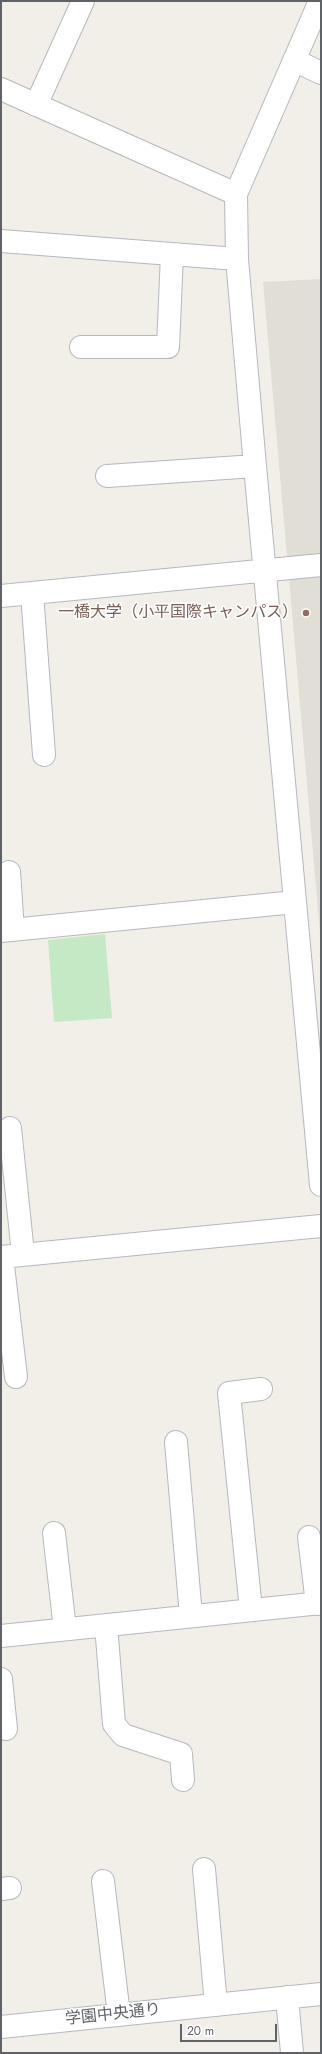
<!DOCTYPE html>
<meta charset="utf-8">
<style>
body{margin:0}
#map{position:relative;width:322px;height:2054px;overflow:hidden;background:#f1efe8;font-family:Jost,sans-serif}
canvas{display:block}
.frame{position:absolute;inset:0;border:2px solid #5f6368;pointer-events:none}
.scale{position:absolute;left:180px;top:2024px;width:97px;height:18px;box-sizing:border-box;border:2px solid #5f6368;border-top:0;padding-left:5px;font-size:12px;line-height:14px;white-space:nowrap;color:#5f6368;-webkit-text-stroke:3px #fff;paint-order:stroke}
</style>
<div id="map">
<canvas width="322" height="2054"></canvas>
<div class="frame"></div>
<div class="scale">20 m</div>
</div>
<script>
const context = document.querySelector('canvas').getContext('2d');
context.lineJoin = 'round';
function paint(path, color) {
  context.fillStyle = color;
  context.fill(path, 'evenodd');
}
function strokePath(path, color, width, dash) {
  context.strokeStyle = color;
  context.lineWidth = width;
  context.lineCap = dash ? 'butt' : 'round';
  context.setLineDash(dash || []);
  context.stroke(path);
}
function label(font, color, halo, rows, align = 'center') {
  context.font = font + ' Jost,"Noto Sans JP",sans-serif';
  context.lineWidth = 3;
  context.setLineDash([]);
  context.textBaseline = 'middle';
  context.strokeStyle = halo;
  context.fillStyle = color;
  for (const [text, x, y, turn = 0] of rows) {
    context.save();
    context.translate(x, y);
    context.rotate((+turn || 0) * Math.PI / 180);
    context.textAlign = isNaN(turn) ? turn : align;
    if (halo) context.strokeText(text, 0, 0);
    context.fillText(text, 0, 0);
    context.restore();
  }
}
paint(new Path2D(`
 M321,279V944L263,282Z`), '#e1ded6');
paint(new Path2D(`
 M105,934L112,1018L54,1022L48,940Z`), '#c5e8c5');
const minor = new Path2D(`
 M320,1L236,194L237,259L255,466L321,1185
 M294,60L321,73
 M1,89L236,194
 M36,105L83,1
 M1,241L237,259
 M81,347H168L172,254
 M107,476L255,466
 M32,593L44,755
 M1,596L321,565
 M9,872L13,930
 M1,931L295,902
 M10,1128L23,1254
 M1,1257L321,1226
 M2,1257L16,1377
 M176,1442L191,1616
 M54,1533L65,1629
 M309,1537L317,1604
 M251,1610L229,1393L261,1389
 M106,1625L114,1724L123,1735L181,1754L183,1780
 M1,1636L321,1603
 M1,1679L6,1729
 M204,1869L216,2005
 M103,1881L119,2015
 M1,1889L10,1888
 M287,1997L292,2053
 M1,2027L321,1994`);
strokePath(minor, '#b5b8bc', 24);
strokePath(minor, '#fff', 22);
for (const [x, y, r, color] of [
 [306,613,4,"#8d6e63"]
]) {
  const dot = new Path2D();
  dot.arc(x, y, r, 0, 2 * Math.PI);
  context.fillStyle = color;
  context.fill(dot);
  strokePath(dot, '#fff', 1.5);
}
label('16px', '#785e54', '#fff', [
 ["一橋大学（小平国際キャンパス）",298,613]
], 'right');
label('16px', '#5f6368', '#fff', [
 ["学園中央通り",113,2015,-6]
]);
</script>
